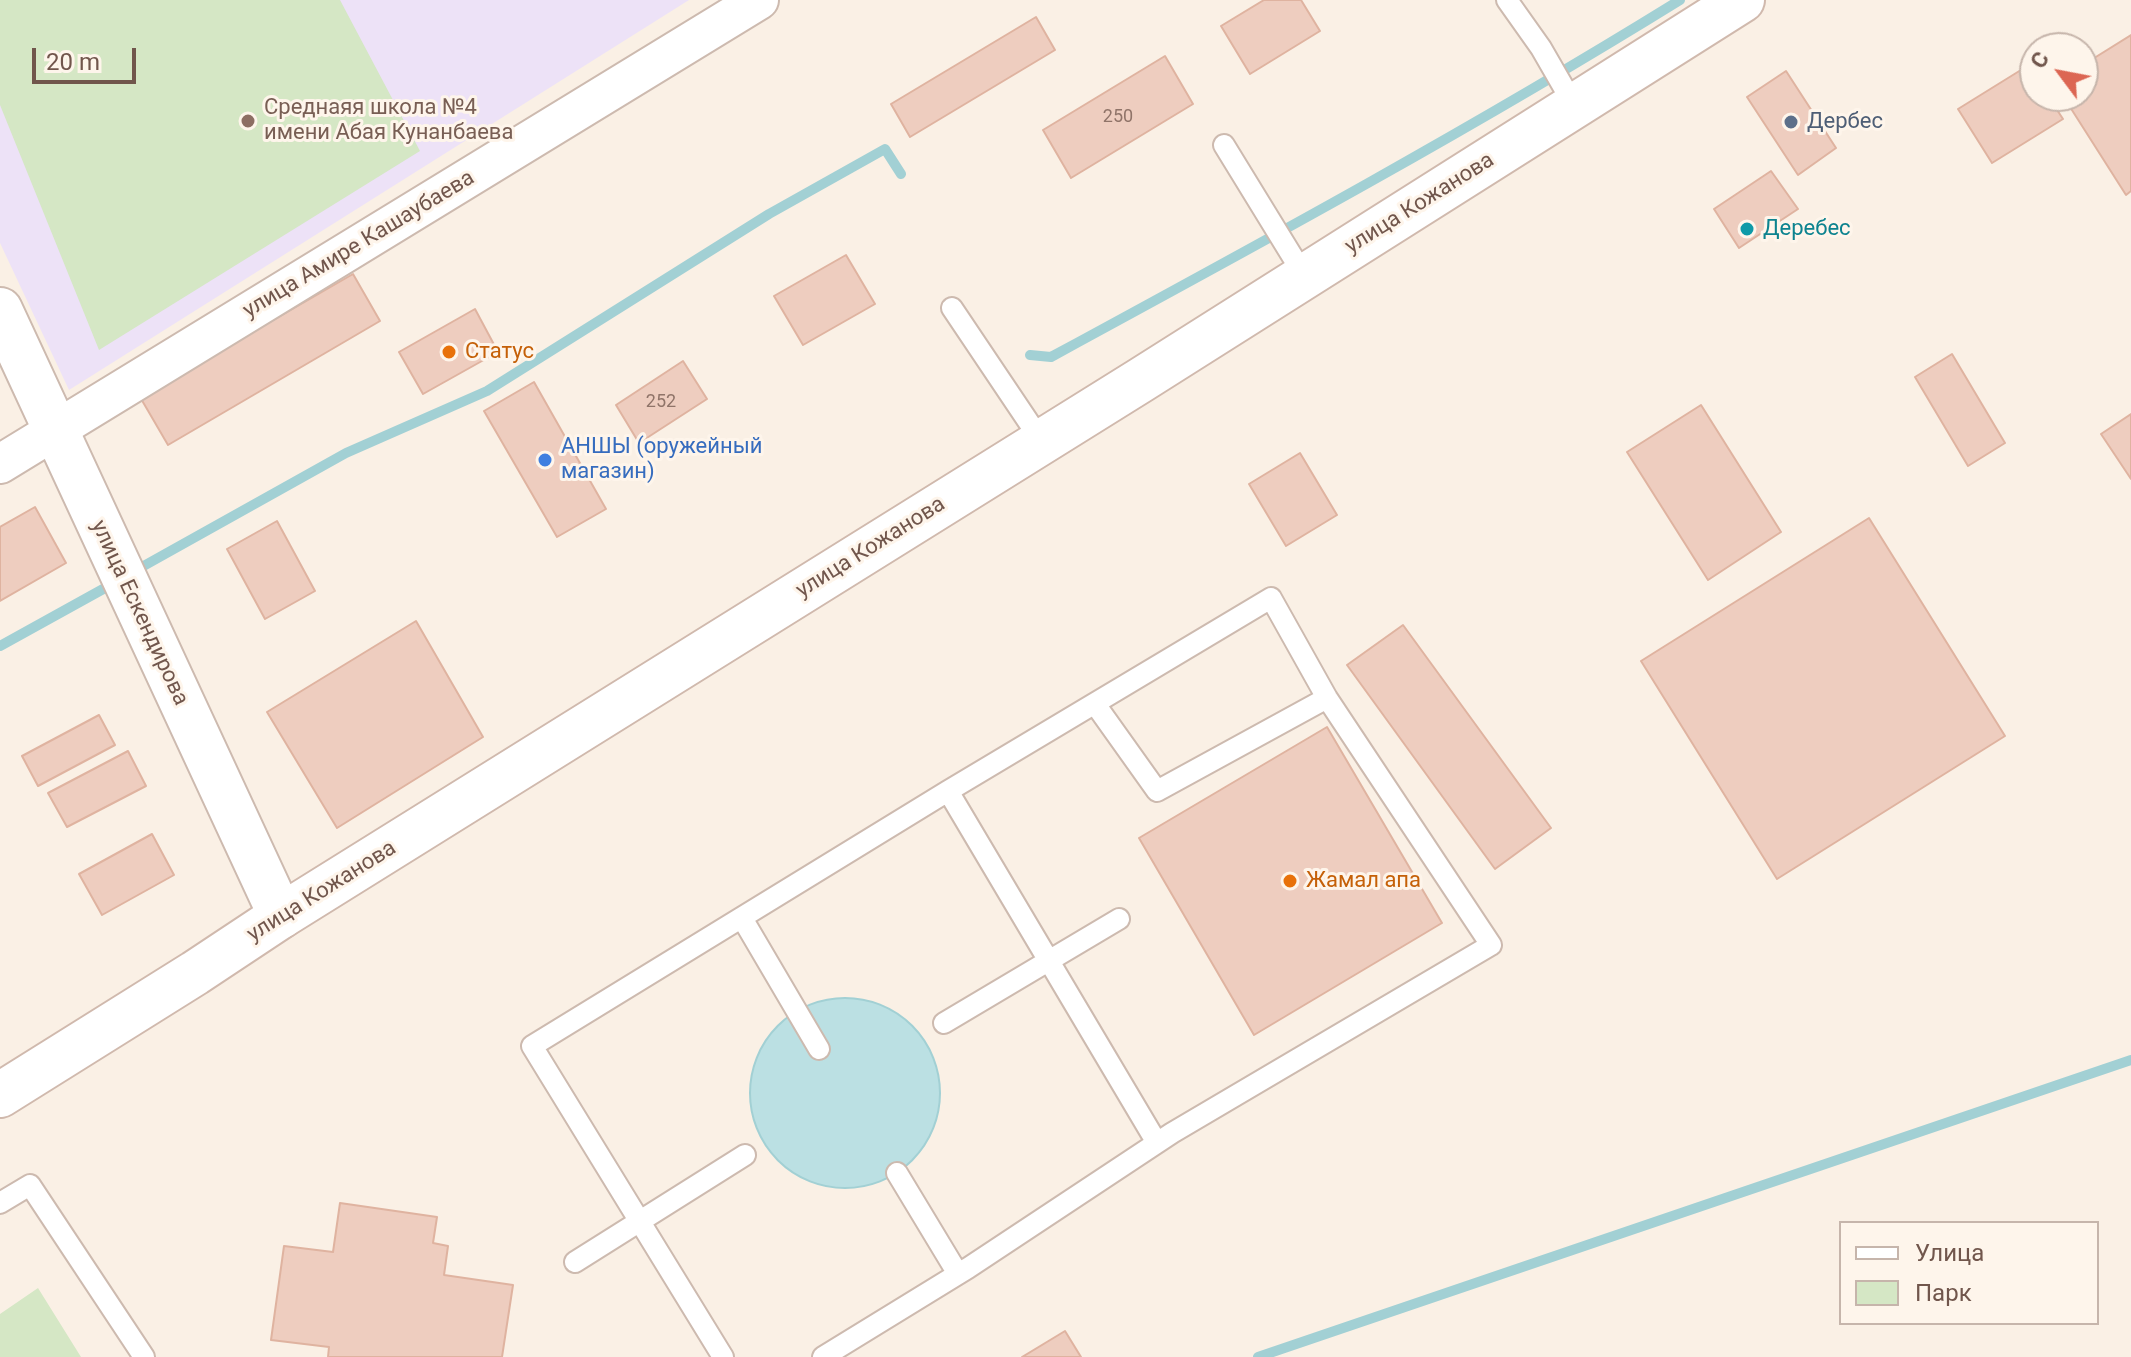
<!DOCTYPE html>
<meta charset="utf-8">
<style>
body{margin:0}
#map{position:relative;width:2131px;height:1357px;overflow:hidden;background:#faf0e5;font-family:Roboto,sans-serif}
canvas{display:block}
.legend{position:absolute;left:1839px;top:1221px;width:260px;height:104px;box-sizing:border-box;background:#fef5eb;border:2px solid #c6b5ab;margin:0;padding:10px 14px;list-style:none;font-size:24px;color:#71564c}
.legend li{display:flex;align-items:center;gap:16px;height:40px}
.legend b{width:40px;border:2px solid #c6b5ab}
.north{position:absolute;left:2019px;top:32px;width:80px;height:80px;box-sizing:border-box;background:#fef5eb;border:2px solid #c6b5ab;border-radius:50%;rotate:302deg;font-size:22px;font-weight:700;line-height:32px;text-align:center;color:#71564c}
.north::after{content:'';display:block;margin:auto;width:28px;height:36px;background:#dc6653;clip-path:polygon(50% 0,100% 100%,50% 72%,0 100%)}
.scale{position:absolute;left:32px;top:48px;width:104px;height:36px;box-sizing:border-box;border:4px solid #71564c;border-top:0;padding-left:10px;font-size:24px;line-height:28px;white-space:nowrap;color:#71564c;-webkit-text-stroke:6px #fef5eb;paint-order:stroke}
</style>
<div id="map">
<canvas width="2131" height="1357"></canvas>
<ul class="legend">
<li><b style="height:10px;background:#fff"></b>Улица</li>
<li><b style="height:22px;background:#d5e7c5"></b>Парк</li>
</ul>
<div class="north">С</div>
<div class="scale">20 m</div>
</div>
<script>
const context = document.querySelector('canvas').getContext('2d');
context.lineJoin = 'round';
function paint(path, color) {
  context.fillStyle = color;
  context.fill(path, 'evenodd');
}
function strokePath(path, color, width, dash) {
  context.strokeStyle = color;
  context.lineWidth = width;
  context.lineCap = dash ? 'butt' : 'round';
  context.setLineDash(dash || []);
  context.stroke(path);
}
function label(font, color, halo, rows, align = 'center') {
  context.font = font + ' Roboto,sans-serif';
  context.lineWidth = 6;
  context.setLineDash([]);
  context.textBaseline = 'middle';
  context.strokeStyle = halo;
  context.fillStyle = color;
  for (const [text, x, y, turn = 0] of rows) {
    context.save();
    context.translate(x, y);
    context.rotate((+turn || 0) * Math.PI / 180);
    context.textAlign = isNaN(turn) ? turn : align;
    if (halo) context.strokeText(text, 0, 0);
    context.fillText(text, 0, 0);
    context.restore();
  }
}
paint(new Path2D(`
 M0,0H689L69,390L0,243Z`), '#ede2f7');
paint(new Path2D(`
 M0,0H340L420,151L99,350L0,105Z
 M38,1288L81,1357H0V1314Z`), '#d5e7c5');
const water = new Path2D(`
 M750 1093a95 95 0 1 1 190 0a95 95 0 1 1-190 0Z`);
paint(water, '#bbe0e3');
strokePath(water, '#a2d0d4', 2);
strokePath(new Path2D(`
 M1030,355L1051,357C1263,242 1475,127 1680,0
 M131,573L346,453L487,391L769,214L885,149L901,174
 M0,646L114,583
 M1258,1357L2131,1060`), '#a2d0d4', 10);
const building = new Path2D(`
 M1264,0H1301L1320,31L1250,74L1221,26Z
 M1036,17L1055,50L910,137L891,104Z
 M2131,35V191L2126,195L2063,96H2083V65Z
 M1165,56L1193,104L1071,178L1043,130Z
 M2029,65L2035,75V96H2048L2063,119L1992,163L1958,109Z
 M1786,71L1836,148L1798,175L1747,97Z
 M1771,171L1798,209L1739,248L1714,209Z
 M846,255L875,304L803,345L774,296Z
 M353,274L380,321L168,445L140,397Z
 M475,309L498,352L423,394L399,352Z
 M1952,354L2005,443L1968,466L1915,377Z
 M683,361L707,399L639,443L616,405Z
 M534,382L606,509L557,537L484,411Z
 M1701,405L1781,532L1708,580L1627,452Z
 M2131,414V479L2101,434Z
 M1300,453L1337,515L1286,546L1249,484Z
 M35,507L66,563L0,601V527Z
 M1869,518L2005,736L1777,879L1641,661Z
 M277,521L315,591L265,619L227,549Z
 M416,621L483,737L337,828L267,712Z
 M1403,625L1551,828L1495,869L1347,665Z
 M99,715L115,745L38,786L22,756Z
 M1327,727L1442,923L1254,1035L1139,838Z
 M128,751L146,786L67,827L48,793Z
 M152,834L174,875L102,915L79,874Z
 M340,1203L437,1217L433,1243L448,1246L444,1275L513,1285L502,1357H328L329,1347L271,1340L284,1246L333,1252Z
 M1065,1331L1081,1357H1022Z`);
paint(building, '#eecdbf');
strokePath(building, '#dfb3a0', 2);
const service = new Path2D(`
 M1507,0L1541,48L1575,107
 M1224,145L1305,277
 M952,308L1042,442
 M1095,704L1157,791L1327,698
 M948,791L1157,1143
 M742,918L819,1049
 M944,1023L1119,919
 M897,1173L958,1274
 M0,1203L30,1185L144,1357
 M575,1262L745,1155
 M723,1357L532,1046L948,791L1271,598L1327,698L1491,945L1172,1133L968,1268L823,1357`);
const minor = new Path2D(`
 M0,464L759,0`);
const tertiary = new Path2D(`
 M0,310L281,916`);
const secondary = new Path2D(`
 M0,1095L195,973L281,916L1141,380L1742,0`);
strokePath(service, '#cdbaaf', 24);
strokePath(minor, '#cdbaaf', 42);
strokePath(tertiary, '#cdbaaf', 48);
strokePath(secondary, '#d0b9ad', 48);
strokePath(service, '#fff', 20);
strokePath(minor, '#fff', 38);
strokePath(tertiary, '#fff', 44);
strokePath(secondary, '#fff', 44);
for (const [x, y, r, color] of [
 [248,121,8,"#8d6e63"],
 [1791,122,8,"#5c6f8a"],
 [1747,229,8,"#0f9aa8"],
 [449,352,8,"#e8710a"],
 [545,460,8,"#3f7fe0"],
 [1290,881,8,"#e8710a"]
]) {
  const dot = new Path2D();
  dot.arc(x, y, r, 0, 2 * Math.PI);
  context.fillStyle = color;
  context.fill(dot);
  strokePath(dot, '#fef5eb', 3);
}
label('18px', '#907469', null, [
 ["250",1118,117],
 ["252",661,402]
]);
label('22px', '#785e54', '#fef5eb', [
 ["Среднаяя школа №4",264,108],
 ["имени Абая Кунанбаева",264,133]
], 'left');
label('22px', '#4e5e75', '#fef5eb', [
 ["Дербес",1807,122]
], 'left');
label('22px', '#71564c', '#fef5eb', [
 ["улица Кожанова",1420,204,-32],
 ["улица Амире Кашаубаева",359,245,-31],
 ["улица Кожанова",871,548,-32],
 ["улица Ескендирова",139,613,65],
 ["улица Кожанова",322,892,-32]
]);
label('22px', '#0d838f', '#fef5eb', [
 ["Деребес",1763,229]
], 'left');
label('22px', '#c56008', '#fef5eb', [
 ["Статус",465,352],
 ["Жамал апа",1306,881]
], 'left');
label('22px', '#366cbe', '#fef5eb', [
 ["АНШЫ (оружейный",561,447],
 ["магазин)",561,472]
], 'left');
</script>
